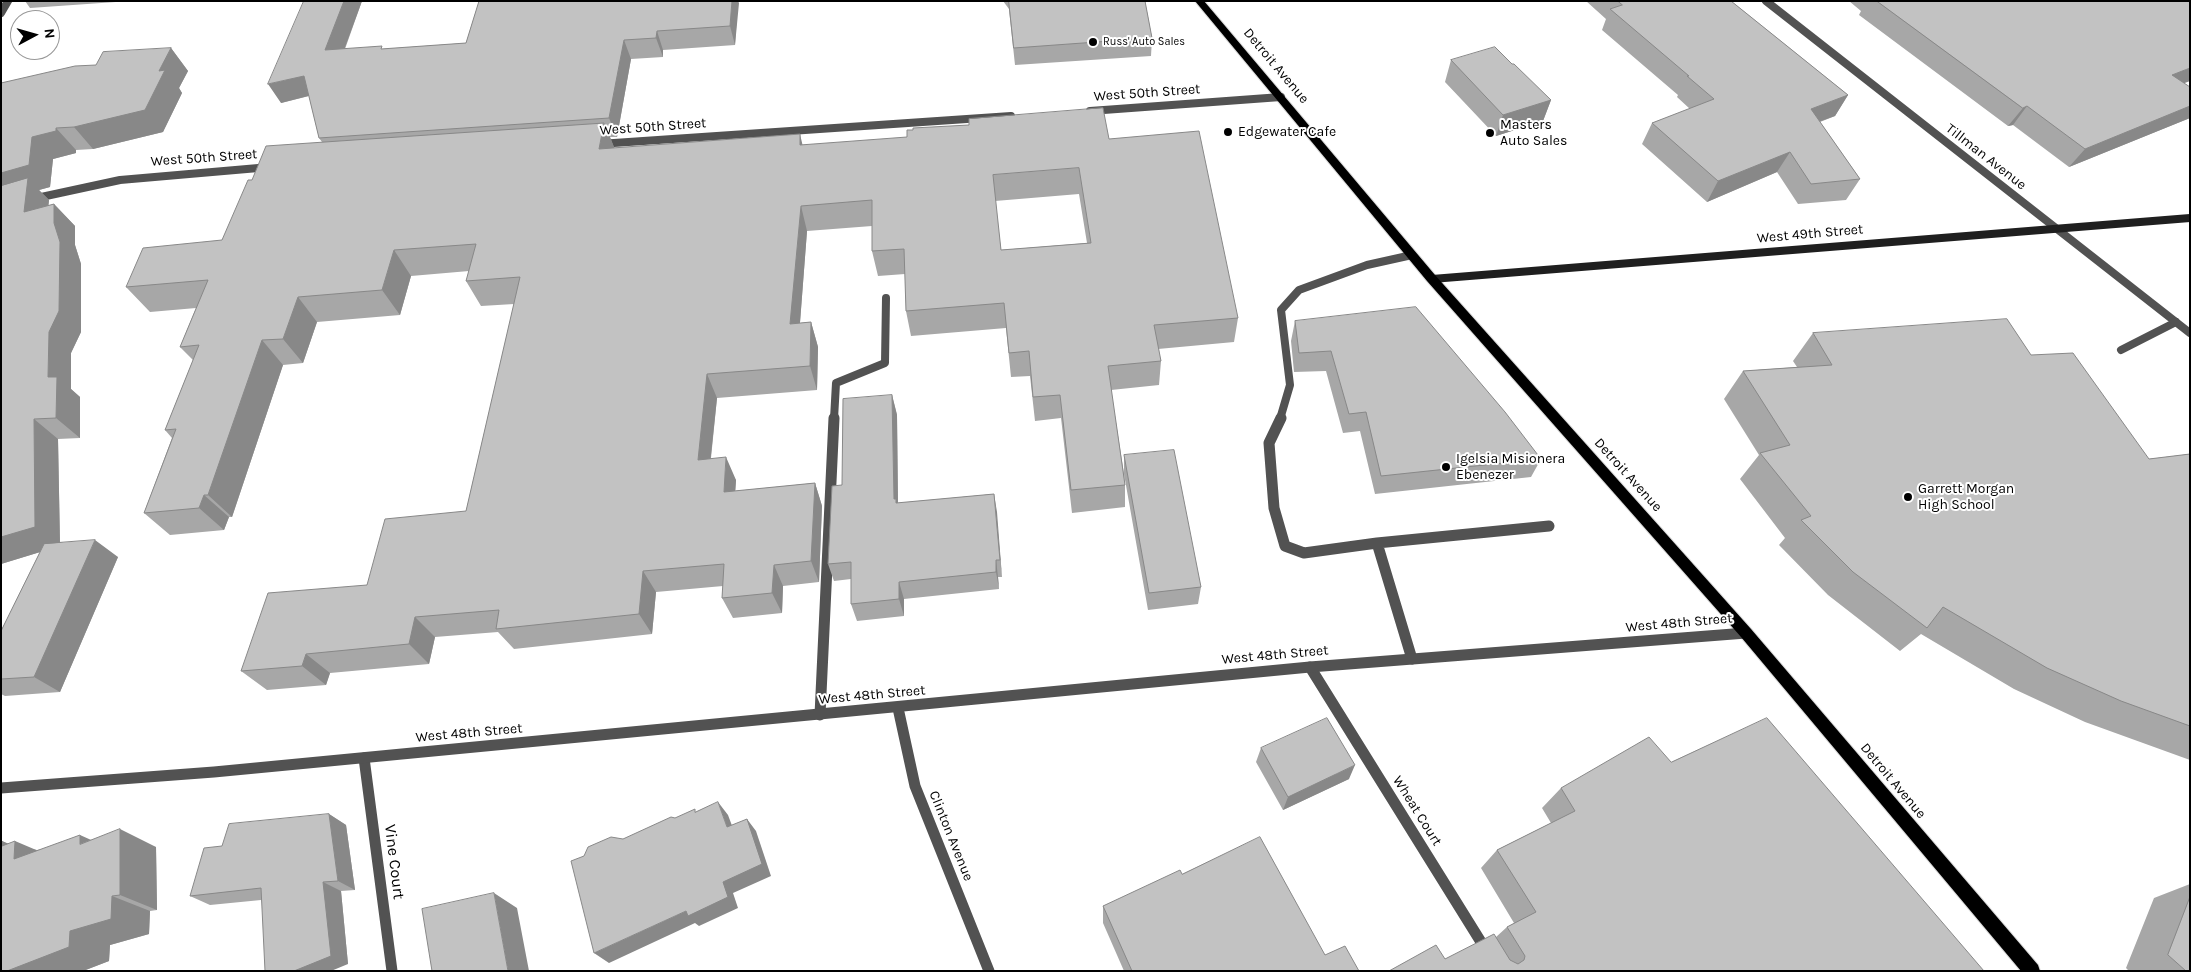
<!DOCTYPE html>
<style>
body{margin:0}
#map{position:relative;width:2191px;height:972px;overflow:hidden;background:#fff;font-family:Karla,sans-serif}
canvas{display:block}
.frame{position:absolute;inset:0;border:2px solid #000;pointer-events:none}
.north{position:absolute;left:10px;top:10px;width:50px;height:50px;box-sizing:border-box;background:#fff;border:1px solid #999;border-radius:50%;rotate:84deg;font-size:14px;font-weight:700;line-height:20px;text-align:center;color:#000}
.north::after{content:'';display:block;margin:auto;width:18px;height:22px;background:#000;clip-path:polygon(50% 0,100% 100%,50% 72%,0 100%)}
</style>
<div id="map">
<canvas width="2191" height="972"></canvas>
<div class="frame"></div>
<div class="north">N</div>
</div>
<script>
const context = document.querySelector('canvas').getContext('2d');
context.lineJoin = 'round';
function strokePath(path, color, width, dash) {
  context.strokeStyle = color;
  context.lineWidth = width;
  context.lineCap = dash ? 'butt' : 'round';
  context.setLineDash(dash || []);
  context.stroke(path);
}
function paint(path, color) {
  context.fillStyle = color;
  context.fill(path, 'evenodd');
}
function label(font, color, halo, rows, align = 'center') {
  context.font = font + ' Karla,sans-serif';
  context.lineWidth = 4;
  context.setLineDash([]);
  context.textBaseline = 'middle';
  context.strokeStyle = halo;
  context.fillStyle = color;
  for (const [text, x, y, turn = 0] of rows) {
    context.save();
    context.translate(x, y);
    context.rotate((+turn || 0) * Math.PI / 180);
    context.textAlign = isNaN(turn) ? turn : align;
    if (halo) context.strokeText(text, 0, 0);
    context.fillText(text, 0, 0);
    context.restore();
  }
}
const primary = new Path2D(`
 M1195,1H1204L1435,275L1751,629L2038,965L2040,971H2021L1741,637L1427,281Z`);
strokePath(primary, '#dbdbdb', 2);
strokePath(new Path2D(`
 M1,13L8,1
 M2121,350L2176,322
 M834,419L836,383L885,363L886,298
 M1280,419L1290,385L1281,310L1299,290L1367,265L1412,255`), '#525252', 8);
strokePath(new Path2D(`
 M1281,418L1269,443L1274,508L1285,546L1304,553L1377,543L1549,526
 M1377,543L1412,659
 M1310,667L1499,971
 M820,715L834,418
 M364,758L392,971`), '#525252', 11);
strokePath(new Path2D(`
 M1766,1L2190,333
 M1090,111L1281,97
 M599,144L1011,116
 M32,199L120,180L270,167`), '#525252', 8);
strokePath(new Path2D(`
 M898,708L915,786L989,971
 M1,788L214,772L1310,667L1746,633`), '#525252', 11);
strokePath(new Path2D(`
 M1432,279L2190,218`), '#1f1f1f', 8);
paint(primary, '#000');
paint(new Path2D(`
 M25,1H130L30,8Z
 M304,1H362L345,49H383L466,43L479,1H738L735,45L663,50V57L631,59L617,137H610L614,148L802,145L1109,139L1238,318L1234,342L1158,349L1161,361L1159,385L1111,390L1124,474V455L1201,587L1198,604L1148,610L1124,474L1125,485V507L1072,513L1061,418L1035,421L1030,376L1011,377L1006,328L911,336L906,311L905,274L878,276L872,251V226L807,231L800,323L811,322L818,347L817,390L717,398L711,458L736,480L735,491L815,483L822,506L819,582L783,586L782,613L733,618L722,598L723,586L656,592L652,634L514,649L498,632L435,637L429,664L330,673L326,685L267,690L241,671L367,585L466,511L514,304L481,306L466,281L469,271L411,276L400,315L317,322L303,363L283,365L232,517H229L224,530L170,535L144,513L172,438L165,430L193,360L180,347L196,308L150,312L126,287L222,240L252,180L322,142L319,138L309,96L281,103ZM1079,194L1087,243L1001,250L995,201Z
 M1003,1H1145L1152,38L1151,56L1015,65L1009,9Z
 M1586,1H1731L1848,95L1835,116L1820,122L1860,179L1846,200L1798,204L1777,172L1707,202L1642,144L1652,123L1690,109L1677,97L1678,95L1602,30L1606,19Z
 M1849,1H2190L2184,83L2190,87V118L2069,167L2013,125L2008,126L1859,15L1861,11Z
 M171,48L188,71L179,88L182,93L163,132L93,149L76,150V153L53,159L50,187L39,190L49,200L48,206L54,204L75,226V245L81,264V332L71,353V389L80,397V438L58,439L60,542L118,557L60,692L5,696L1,694V631L40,552L1,564V83L96,65Z
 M1451,60L1551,100L1543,121L1496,136L1445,82Z
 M1295,321L1541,459L1531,477L1375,494L1360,431L1343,433L1326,371L1294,372L1291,341Z
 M1813,333L2031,355L2149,459L2190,454V760L2085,722L2014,689L1921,634L1900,651L1828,595L1779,545L1785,538L1740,479L1759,455L1724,399L1743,371L1797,367L1793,361Z
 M892,395L897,415L898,503L994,494L1002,577H998L999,589L904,599V616L857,621L851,604V579L834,581L828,564L842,485Z
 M1261,748L1349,779L1283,810L1256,762Z
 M1671,762L1984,971H1389L1445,959L1496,937L1507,927L1514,923L1481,868L1497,850L1551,823L1542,808L1561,788Z
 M329,814L346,825L355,890L341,891L348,964L261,900L210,905L190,896L222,846Z
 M91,840L156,847L157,910L150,911L149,934L110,945L109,961L83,971H1L2,841L8,844L37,850Z
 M1182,874L1325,955L1359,971H1124L1103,923V906Z
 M2190,884V971H2129L2126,968L2154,898Z`), '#a7a7a7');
paint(new Path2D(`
 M344,1H362L337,69L325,50Z
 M732,1H738L739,3L735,45L730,26Z
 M657,31L663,50V57L656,38Z
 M624,40L631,59L617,137L609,118Z
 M171,48L188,71L179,88L182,93L163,132L93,149L74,127L159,71Z
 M2190,68V81L2156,94L2172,75Z
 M304,76L316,94L281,103L268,84Z
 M1848,95L1835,116L1799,129L1811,109Z
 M1551,100L1543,121L1496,136L1503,115Z
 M2027,106L2013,125L2008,126L2023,108Z
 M2190,106V118L2069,167L2085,149Z
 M604,123L615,149H599Z
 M56,128L76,150V153L53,159L50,187L39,190L49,200L46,234L1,202V173L32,137Z
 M800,134L806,160L800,145Z
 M1790,152L1777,172L1707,202L1718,181Z
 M54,204L75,226V245L81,264V332L71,353V389L80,397V438L56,418L48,377L49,332Z
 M801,206L807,231L798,348L790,324Z
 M394,250L411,276L400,315L382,290Z
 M298,297L317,322L303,363L283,339Z
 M811,322L818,347L817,390L810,366Z
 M262,340L283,365L232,517L208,495Z
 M707,374L717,398L708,483L698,460Z
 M892,395L897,415L898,507L894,499Z
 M34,419L58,439L60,546L1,564V537Z
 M726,457L736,480L734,514L724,492Z
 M815,483L822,506L819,582L811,561Z
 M994,494L997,512L1002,577L1000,560Z
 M204,495L229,517L224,530L199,508Z
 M95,540L118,557L60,692L34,677Z
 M996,560L998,577L999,589L996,572Z
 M774,565L783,586L782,613L772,593Z
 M643,571L656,592L652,634L639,614Z
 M899,582L904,599V616L899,599Z
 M415,617L435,637L429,664L409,644Z
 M306,654L330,673L326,685L302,666Z
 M1355,765L1349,779L1283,810L1288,797Z
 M718,802L728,815L737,839L727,827Z
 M329,814L346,825L355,890L338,881Z
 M747,819L756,831L771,876L733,893L738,908L699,926L695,923L609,963L594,953L686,911L723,882Z
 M120,829L156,847L157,910L120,895Z
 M80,835L118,852L80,844Z
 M2,841L14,846L15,841L55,858L14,859L2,846Z
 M323,882L341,891L348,964L331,971H294Z
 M494,893L517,908L529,971H508Z
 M112,896L150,911L149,934L110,945L109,961L83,971H7L70,931Z`), '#888');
const building = new Path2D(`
 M304,1H344L325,50L382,46L381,49L466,43L479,1H732L730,26L657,31L656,38L624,40L609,118L319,138L304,76L268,84Z
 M1009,1H1145L1152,38L1014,48Z
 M1618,1H1731L1848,95L1811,109L1860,179L1811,184L1790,152L1718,181L1652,123L1714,99L1687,76H1689L1610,9L1622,5Z
 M1877,1H2190V68L2172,75L2190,87V106L2085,149L2027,106L2023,108Z
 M1495,47L1512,64H1514L1551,100L1503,115L1451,60Z
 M171,48L159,71L165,70L145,110L74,127L56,128V131L32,137L29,165L1,173V83L75,66L96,65L103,52Z
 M1103,108L1109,139L1199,131L1238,318L1154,325L1161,361L1108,366L1125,485L1071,490L1060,395L1033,397L1029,351L1009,353L1004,303L906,311L904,249L872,251V200L801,206L790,324L811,322L810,366L707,374L698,460L726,457L724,492L815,483L811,561L774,565L772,593L722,598L724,564L643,571L639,614L496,629L499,610L415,617L409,644L306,654L302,666L241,671L268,593L367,585L385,519L466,511L520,277L466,281L476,244L394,250L382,290L298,297L283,339L262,340L208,495H204L199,508L144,513L176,429L165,430L199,345L180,347L208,280L126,287L143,248L222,240L248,180H252L266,146L604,123L599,149L800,134V145L907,137V130H913V128L969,125V119ZM1079,168L1091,243L1001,250L993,175Z
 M28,178L24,212L54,204V223L60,242L59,311L49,332L48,377H57L56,418L34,419L35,527L1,537V186Z
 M1416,307L1505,412L1541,459L1381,476L1366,412L1349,414L1331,351L1299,353L1295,321Z
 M2007,319L2031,355L2073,353L2149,459L2190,454V726L2121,701L2047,668L1943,607L1927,628L1853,572L1801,520L1811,516L1760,453L1790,445L1743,371L1832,365L1813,333Z
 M892,395L894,499H896V503L994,494L1000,560H996V572L899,582V599L851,604V562L828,564L832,486L842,485L843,399Z
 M1174,450L1201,587L1149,593L1124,455Z
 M95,540L34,677L1,679V631L44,544Z
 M1327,718L1355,765L1288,797L1261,748Z
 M1767,718L1984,971H1389L1436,945L1445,959L1494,934L1510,960L1518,964L1524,960L1525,956L1507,927L1536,912L1497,850L1575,811L1561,788L1649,737L1671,762Z
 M718,802L727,827L747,819L762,864L723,882L728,897L688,916L686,911L594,953L571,861L584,856L588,847L611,837L623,839L671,817L675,818L695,809V812Z
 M329,814L338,881L323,882L331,956L294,971H265L261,888L190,896L204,848L222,846L229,824Z
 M120,829V895L112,896L111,919L70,931L69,947L7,971H1V841H2V846L15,841L14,859L80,835V844Z
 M1260,837L1325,955L1345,946L1359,971H1132L1103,906L1180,870L1182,874Z
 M494,893L508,971H432L422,909Z
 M2190,897V971H2186L2168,955Z`);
paint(building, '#c2c2c2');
strokePath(building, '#888', 1);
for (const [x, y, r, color] of [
 [1093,42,5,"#000"],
 [1228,132,5,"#000"],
 [1490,133,5,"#000"],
 [1446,467,5,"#000"],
 [1908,497,5,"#000"]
]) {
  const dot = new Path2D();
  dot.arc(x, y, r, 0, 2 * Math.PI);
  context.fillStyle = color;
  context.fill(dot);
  strokePath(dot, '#fff', 2);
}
label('11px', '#000', '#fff', [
 ["Russ' Auto Sales",1103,42]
], 'left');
label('14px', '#000', '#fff', [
 ["Detroit Avenue",1276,66,50],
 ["West 50th Street",1147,93,-4],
 ["West 50th Street",653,127,-4],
 ["Tillman Avenue",1986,157,38],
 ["West 50th Street",204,158,-4],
 ["West 49th Street",1810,234,-5],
 ["Detroit Avenue",1628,475,48],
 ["West 48th Street",1679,623,-5],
 ["West 48th Street",1275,655,-5],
 ["West 48th Street",872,695,-5],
 ["West 48th Street",469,733,-5],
 ["Detroit Avenue",1893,781,50],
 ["Wheat Court",1417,811,58],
 ["Clinton Avenue",951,836,68]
]);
label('14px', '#000', '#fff', [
 ["Masters",1500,125],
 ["Auto Sales",1500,141],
 ["Edgewater Cafe",1238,132],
 ["Igelsia Misionera",1456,459],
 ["Ebenezer",1456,475],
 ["Garrett Morgan",1918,489],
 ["High School",1918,505]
], 'left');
label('16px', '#000', '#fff', [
 ["Vine Court",394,862,83]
]);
</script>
